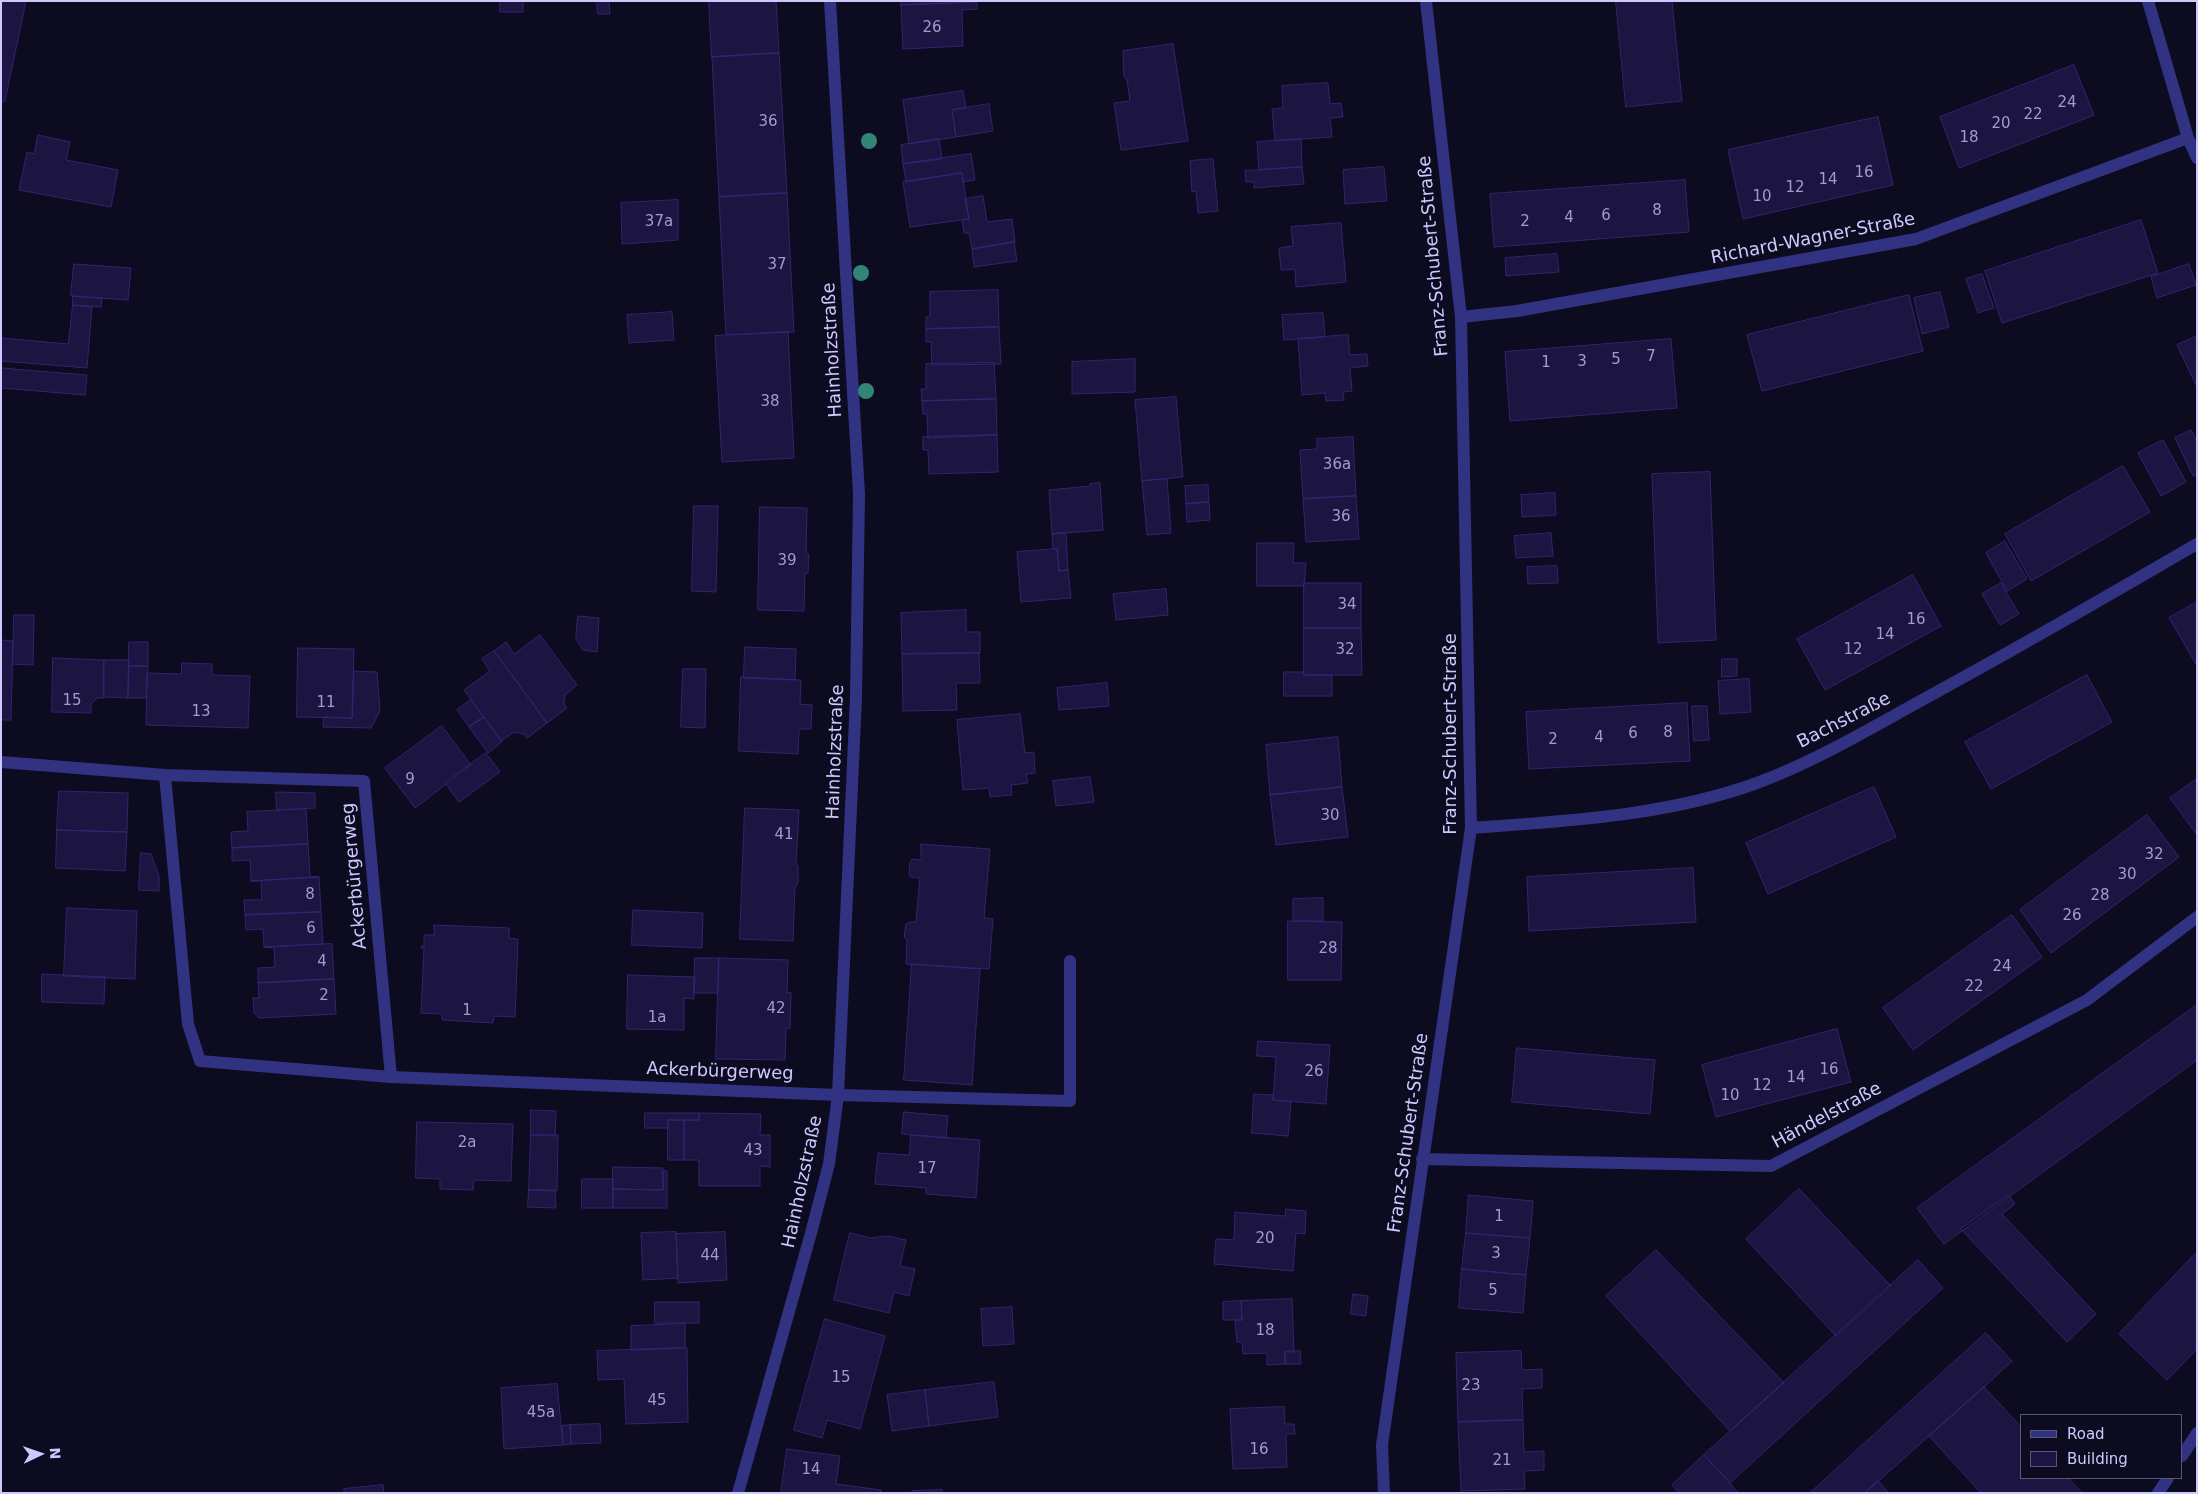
<!DOCTYPE html>
<meta charset="utf-8">
<style>
body{margin:0}
#map{position:relative;width:2198px;height:1494px;overflow:hidden;background:#0d0b20;font-family:"DejaVu Sans",sans-serif}
canvas{display:block}
.frame{position:absolute;inset:0;border:2px solid #cdc9ff;pointer-events:none}
.legend{position:absolute;left:2020px;top:1414px;width:162px;height:65px;box-sizing:border-box;background:#0d0b20;border:1px solid #5a5779;margin:0;padding:6px 9px;list-style:none;font-size:15px;color:#cdc9ff}
.legend li{display:flex;align-items:center;gap:10px;height:25px}
.legend b{width:25px;border:1px solid #5a5779}
.north{position:absolute;left:15px;top:1429px;width:50px;height:50px;-webkit-text-stroke:4px #0d0b20;paint-order:stroke;rotate:87deg;font-size:14px;font-weight:700;line-height:20px;text-align:center;color:#cdc9ff}
.north::after{content:'';display:block;margin:auto;width:18px;height:22px;background:#cdc9ff;clip-path:polygon(50% 0,100% 100%,50% 72%,0 100%)}
</style>
<div id="map">
<canvas width="2198" height="1494"></canvas>
<div class="frame"></div>
<ul class="legend">
<li><b style="height:6px;background:#323283"></b>Road</li>
<li><b style="height:14px;background:#1c1542"></b>Building</li>
</ul>
<div class="north">N</div>
</div>
<script>
const context = document.querySelector('canvas').getContext('2d');
context.lineJoin = 'round';
function paint(path, color) {
  context.fillStyle = color;
  context.fill(path, 'evenodd');
}
function strokePath(path, color, width, dash) {
  context.strokeStyle = color;
  context.lineWidth = width;
  context.lineCap = dash ? 'butt' : 'round';
  context.setLineDash(dash || []);
  context.stroke(path);
}
function label(font, color, halo, rows, align = 'center') {
  context.font = font + ' "DejaVu Sans",sans-serif';
  context.lineWidth = 4.5;
  context.setLineDash([]);
  context.textBaseline = 'middle';
  context.strokeStyle = halo;
  context.fillStyle = color;
  for (const [text, x, y, turn = 0] of rows) {
    context.save();
    context.translate(x, y);
    context.rotate((+turn || 0) * Math.PI / 180);
    context.textAlign = isNaN(turn) ? turn : align;
    if (halo) context.strokeText(text, 0, 0);
    context.fillText(text, 0, 0);
    context.restore();
  }
}
const building = new Path2D(`
 M1,1H26L5,101H1Z
 M500,1H523V12H500Z
 M597,1H609L610,14H598Z
 M709,1H776L779,53L712,57Z
 M901,1H977V2L901,5Z
 M1616,1H1672L1682,101L1626,107Z
 M977,2V9L962,10L963,46L903,49L901,5Z
 M1173,44L1188,141L1121,150L1114,103L1130,101L1127,80L1124,77L1123,51Z
 M779,53L787,193L719,197L712,57Z
 M2074,65L2094,115L1959,168L1940,117Z
 M1328,83L1330,104L1341,103L1343,117L1330,118L1332,137L1275,141L1272,109L1283,108L1282,86Z
 M963,91L966,108L952,110L956,137L909,144L903,100Z
 M989,104L993,131L956,137L952,110Z
 M1878,117L1893,185L1743,219L1728,150Z
 M38,135L70,142L66,160L118,170L111,207L19,190L27,152L34,154Z
 M939,139L942,159L903,164L901,145Z
 M1301,139L1302,167L1259,170L1257,142Z
 M971,154L975,180L963,182L962,173L906,182L903,164Z
 M1213,159L1218,211L1198,213L1196,191L1192,192L1190,161Z
 M1302,167L1304,184L1254,188V182H1246L1245,171Z
 M1384,167L1387,201L1345,204L1343,170Z
 M962,173L969,219L910,227L903,182Z
 M1685,180L1689,232L1494,247L1490,194Z
 M787,193L794,332L726,335L719,197Z
 M983,196L987,222L1012,219L1015,242L972,249L969,233H964L962,220L969,219L965,199Z
 M678,200V240L622,244L621,203Z
 M2141,220L2158,273L2002,323L1985,271Z
 M1341,223L1346,282L1296,287L1295,269L1281,270L1279,248L1293,246L1291,227Z
 M1014,242L1017,261L974,267L972,249Z
 M1557,254L1559,272L1506,276L1505,258Z
 M74,264L131,268L128,300L71,296Z
 M2189,264L2196,285L2157,298L2151,277Z
 M1982,274L1994,308L1978,313L1966,279Z
 M998,290L999,327L926,329V317L930,316V292Z
 M1940,292L1949,327L1922,334L1914,298Z
 M1909,295L1923,351L1762,391L1747,335Z
 M73,296L102,298L101,307L73,305Z
 M73,305L92,307L87,368L1,361V338L68,344Z
 M672,312L674,340L629,343L627,315Z
 M1323,313L1325,337L1284,340L1282,315Z
 M999,327L1001,364L932,365L931,342H926V329Z
 M788,332L794,458L722,462L715,336Z
 M1348,335L1350,355L1367,354L1368,366L1350,368L1352,391L1343,392L1344,400L1326,401L1325,393L1302,395L1298,339Z
 M2197,336V387L2177,345Z
 M1671,339L1677,408L1510,421L1505,352Z
 M1135,359V392L1072,394V362Z
 M994,363L996,399L922,401L921,389H926V364Z
 M1,368L87,375L85,395L1,388Z
 M1176,397L1183,477L1142,481L1135,400Z
 M996,399L997,435L928,438L927,414H923L922,401Z
 M2191,430L2197,442V474L2193,476L2175,438Z
 M997,435L998,472L929,474L928,450H923V437Z
 M1353,437L1356,496L1303,499L1300,450L1317,449V439Z
 M2163,440L2186,482L2161,496L2138,453Z
 M2123,466L2150,512L2031,581L2005,534Z
 M1710,472L1716,640L1658,643L1652,474Z
 M1167,479L1171,533L1147,535L1142,481Z
 M1100,483L1103,530L1052,534L1049,490L1090,486V484Z
 M1208,485L1209,502L1186,504L1185,486Z
 M1555,493L1556,515L1522,517L1521,495Z
 M1356,496L1359,539L1306,542L1303,499Z
 M1209,502L1210,520L1187,522L1186,504Z
 M694,506H718L716,592L692,591Z
 M760,507L807,508L806,554H809L808,573H805L804,611L758,610Z
 M1066,533L1068,570L1059,571L1057,549H1053L1052,534Z
 M1551,533L1553,556L1516,558L1514,536Z
 M2005,541L2027,579L2007,591L1986,553Z
 M1257,543H1294L1293,563H1306L1304,586H1257Z
 M1057,549L1059,571L1068,570L1071,598L1021,602L1017,552Z
 M1557,566L1558,583L1528,584L1527,567Z
 M1913,575L1941,626L1825,690L1797,639Z
 M1304,583H1361V628H1304Z
 M2001,583L2019,614L2000,625L1982,594Z
 M1166,589L1168,615L1116,620L1113,594Z
 M2197,602V663L2196,664L2169,618Z
 M966,610V632H980V653L902,654L901,613Z
 M14,615H34L33,665L13,664Z
 M578,616L599,618L597,652L583,650L576,639Z
 M1304,628H1361L1362,675H1304Z
 M540,635L577,685L565,695L564,704L567,708L547,723L494,651L506,642L514,654Z
 M1,640L13,641L11,720H1Z
 M129,642H148V666H129Z
 M745,647L796,649L795,680L744,678Z
 M298,648L354,649L352,718L297,717Z
 M494,651L547,723L527,738L524,734L514,732L501,741L464,690L490,671L482,659Z
 M979,653L980,683H956L957,710L903,711L902,654Z
 M53,658L104,660V698H97L91,704V713L52,712Z
 M1722,659H1737V676L1722,677Z
 M104,660H129L128,698L104,697Z
 M182,663L212,664V675L250,676L248,728L146,725L147,673L181,674Z
 M129,666H148L146,698H128Z
 M683,669H706L705,728L681,727Z
 M354,671L377,672L380,711L371,728L323,727L324,717L352,718Z
 M1284,672H1304V675H1332V696H1284Z
 M2087,675L2112,722L1991,789L1965,742Z
 M741,677L801,680L800,704L812,705L811,729H799L798,754L739,751Z
 M1749,679L1751,712L1720,714L1718,681Z
 M1107,683L1109,706L1059,710L1057,688Z
 M471,700L484,717L469,727L457,710Z
 M1687,703L1690,761L1529,769L1526,712Z
 M1692,706H1707L1709,740L1694,741Z
 M1020,714L1025,753L1034,752L1035,773L1026,774L1028,783L1011,785L1012,795L990,797L989,788L963,790L957,720Z
 M484,717L502,742L488,753L469,727Z
 M442,726L471,765L415,808L385,768Z
 M1338,737L1342,787L1270,795L1266,745Z
 M486,753L500,772L459,802L445,783Z
 M1090,777L1094,802L1056,806L1053,781Z
 M2197,779V835L2170,798Z
 M1342,787L1348,837L1276,845L1270,795Z
 M1874,787L1896,837L1768,894L1746,843Z
 M59,791L128,793L127,832L57,830Z
 M276,792L315,793V808L277,810Z
 M745,808L799,810L796,864L798,866V883L795,887L793,941L740,939Z
 M306,809L308,844L232,848L231,832L248,831L247,812Z
 M2147,815L2179,857L2051,953L2020,910Z
 M57,830L127,832L125,871L56,868Z
 M308,844L310,877H319L251,881L250,860L232,861V848Z
 M921,844L990,849L984,918L993,919L989,969L906,964L907,940L904,937L906,924L910,922H916L920,878L911,877L909,874L910,862L912,859L921,860Z
 M141,853L151,854L159,876V891L139,890Z
 M1693,868L1696,922L1529,931L1527,877Z
 M319,877L321,912L245,915L244,900H262L261,881H251Z
 M1323,898V921H1293V899Z
 M67,908L137,911L135,979L64,976Z
 M633,910L703,913L702,948L632,945Z
 M321,912L323,944L264,947L263,929L246,930L245,915Z
 M2012,915L2042,957L1913,1050L1883,1008Z
 M1288,921L1342,922L1341,980H1288Z
 M434,925L509,928V938L518,939L515,1017L494,1016L493,1023L442,1020V1014L421,1013L424,948H421V946H424V935H434Z
 M332,944L334,979L258,983V968L275,967L274,948L264,947Z
 M695,958H719L718,993H694Z
 M719,958L788,960L787,993L791,992L790,1028H786L785,1060L716,1059Z
 M912,964L980,969L972,1085L904,1080Z
 M42,974L105,977L104,1004L42,1002Z
 M628,975L695,977L694,999L684,998V1030L627,1029Z
 M334,979L336,1014L259,1018L254,1013L253,998H259L258,983Z
 M2197,1005V1060L1944,1244L1917,1208Z
 M1837,1029L1851,1082L1716,1117L1702,1065Z
 M1258,1041L1330,1045L1326,1104L1273,1100L1276,1057L1257,1056Z
 M1517,1048L1655,1060L1650,1114L1512,1102Z
 M1254,1094L1273,1095V1100L1291,1102L1288,1136L1252,1133Z
 M531,1110L556,1111L555,1136L531,1135Z
 M904,1112L948,1116L946,1138L902,1134Z
 M645,1113H699V1120H668V1128H645Z
 M699,1113L761,1114L760,1135H770V1167L760,1166V1186H699V1160H684V1120H699Z
 M668,1120H684V1160H668Z
 M417,1122L513,1124L511,1181L474,1180L473,1190L440,1189V1179L416,1178Z
 M531,1135H558L557,1191L529,1190Z
 M911,1135L980,1140L976,1198L926,1194V1188L875,1184L878,1153L909,1155Z
 M613,1167L663,1168V1190L613,1189Z
 M663,1171H667V1208H613V1189L663,1190Z
 M582,1179H613V1208H582Z
 M1799,1189L1891,1286L1836,1336L1746,1239Z
 M529,1190H555L556,1208L528,1207Z
 M1469,1195L1533,1201L1530,1238L1466,1233Z
 M2009,1195L2015,1204L2002,1214L2096,1314L2067,1342L1961,1229Z
 M1286,1209L1306,1211L1305,1234L1296,1233L1293,1271L1214,1264L1216,1239L1234,1240L1235,1212L1285,1216Z
 M676,1232L678,1278L643,1280L641,1233Z
 M725,1232L727,1280L678,1283L676,1234Z
 M850,1233L870,1238L887,1236L906,1240L900,1266L915,1269L909,1296L894,1292L889,1313L834,1300Z
 M1466,1233L1530,1238L1526,1275L1462,1269Z
 M1656,1250L1784,1383L1730,1431L1606,1296Z
 M2197,1252V1349L2167,1380L2119,1334Z
 M1918,1260L1943,1288L1730,1483L1704,1455Z
 M1462,1269L1526,1275L1523,1313L1459,1308Z
 M1353,1294L1368,1296L1366,1316L1351,1314Z
 M1292,1299L1294,1352H1285V1364L1267,1365V1353L1243,1354L1242,1342H1237L1235,1320H1242L1241,1301Z
 M1241,1301L1242,1320H1223V1302Z
 M655,1302H699V1323H655Z
 M1012,1307L1014,1344L983,1346L981,1309Z
 M825,1319L885,1336L860,1429L827,1420L822,1438L794,1430Z
 M685,1324V1348L631,1350V1326Z
 M1986,1333L2012,1361L1984,1387L1865,1493H1810Z
 M687,1348L688,1422L626,1424L624,1379L598,1380L597,1351Z
 M1300,1351L1301,1364H1285V1352Z
 M1521,1351L1522,1370L1542,1369V1388L1522,1389L1523,1420L1458,1422L1456,1353Z
 M994,1382L998,1417L929,1426L925,1390Z
 M557,1384L563,1445L504,1449L501,1388Z
 M1984,1387L2022,1428V1478H2068L2082,1493H1981L1929,1436Z
 M925,1390L929,1426L892,1431L887,1395Z
 M1284,1407L1285,1424H1294L1295,1434H1286L1287,1467L1233,1469L1230,1409Z
 M1523,1420L1524,1452L1544,1451V1470L1524,1471L1525,1489L1461,1491L1458,1422Z
 M600,1424L601,1443L571,1444L570,1425Z
 M570,1425L571,1444L563,1445L562,1426Z
 M787,1449L840,1456L836,1484L881,1490L880,1493H781Z
 M1704,1455L1730,1483L1738,1493H1679L1672,1485Z
 M1878,1481L1889,1493H1865Z
 M383,1485L384,1493H344V1489Z
 M942,1490V1493H912V1491Z`);
paint(building, '#1c1542');
strokePath(building, '#312570', 1);
strokePath(new Path2D(`
 M838,1095L1070,1101V961`), '#323283', 12);
strokePath(new Path2D(`
 M2148,1L2188,138L2197,158
 M1461,317L1517,311L1916,239L2188,138
 M1,762L165,775L364,781L391,1077L838,1095
 M165,775L188,1024L200,1061L391,1077
 M1471,828C1567,821 1666,816 1757,783C1816,761 1869,729 1924,699C2016,649 2106,597 2197,544
 M1422,1159L1771,1166L2087,1000L2197,917
 M2182,1456L2197,1433
 M738,1493L811,1233L829,1164L838,1095L856,697L859,494L830,1
 M1384,1493L1382,1445L1471,828L1461,317L1426,1
 M2158,1493L2168,1478`), '#323283', 12);
context.fillStyle = '#308575';
for (const [x, y] of [
 [869,141],
 [861,273],
 [866,391]
]) {
  context.beginPath();
  context.arc(x, y, 8, 0, 2 * Math.PI);
  context.fill();
}
label('15px', '#a19cd0', null, [
 ["26",932,28],
 ["24",2067,103],
 ["22",2033,115],
 ["36",768,122],
 ["20",2001,124],
 ["18",1969,138],
 ["16",1864,173],
 ["14",1828,180],
 ["12",1795,188],
 ["10",1762,197],
 ["8",1657,211],
 ["6",1606,216],
 ["4",1569,218],
 ["37a",659,222],
 ["2",1525,222],
 ["37",777,265],
 ["7",1651,357],
 ["5",1616,360],
 ["3",1582,362],
 ["1",1546,363],
 ["38",770,402],
 ["36a",1337,465],
 ["36",1341,517],
 ["39",787,561],
 ["34",1347,605],
 ["16",1916,620],
 ["14",1885,635],
 ["32",1345,650],
 ["12",1853,650],
 ["15",72,701],
 ["11",326,703],
 ["13",201,712],
 ["8",1668,733],
 ["6",1633,734],
 ["4",1599,738],
 ["2",1553,740],
 ["9",410,780],
 ["30",1330,816],
 ["41",784,835],
 ["32",2154,855],
 ["30",2127,875],
 ["8",310,895],
 ["28",2100,896],
 ["26",2072,916],
 ["6",311,929],
 ["28",1328,949],
 ["4",322,962],
 ["24",2002,967],
 ["22",1974,987],
 ["2",324,996],
 ["42",776,1009],
 ["1",467,1011],
 ["1a",657,1018],
 ["16",1829,1070],
 ["26",1314,1072],
 ["14",1796,1078],
 ["12",1762,1086],
 ["10",1730,1096],
 ["2a",467,1143],
 ["43",753,1151],
 ["17",927,1169],
 ["1",1499,1217],
 ["20",1265,1239],
 ["3",1496,1254],
 ["44",710,1256],
 ["5",1493,1291],
 ["18",1265,1331],
 ["15",841,1378],
 ["23",1471,1386],
 ["45",657,1401],
 ["45a",541,1413],
 ["16",1259,1450],
 ["21",1502,1461],
 ["14",811,1470]
]);
label('18px', '#cdc9ff', '#0d0b20', [
 ["Richard-Wagner-Straße",1813,239,-11],
 ["Franz-Schubert-Straße",1434,256,-95],
 ["Hainholzstraße",833,350,-93],
 ["Bachstraße",1844,721,-27],
 ["Franz-Schubert-Straße",1451,734,-90],
 ["Hainholzstraße",836,752,-88],
 ["Ackerbürgerweg",355,876,-95],
 ["Ackerbürgerweg",720,1072,2],
 ["Händelstraße",1827,1116,-28],
 ["Franz-Schubert-Straße",1409,1133,-82],
 ["Hainholzstraße",803,1182,-78]
]);
</script>
